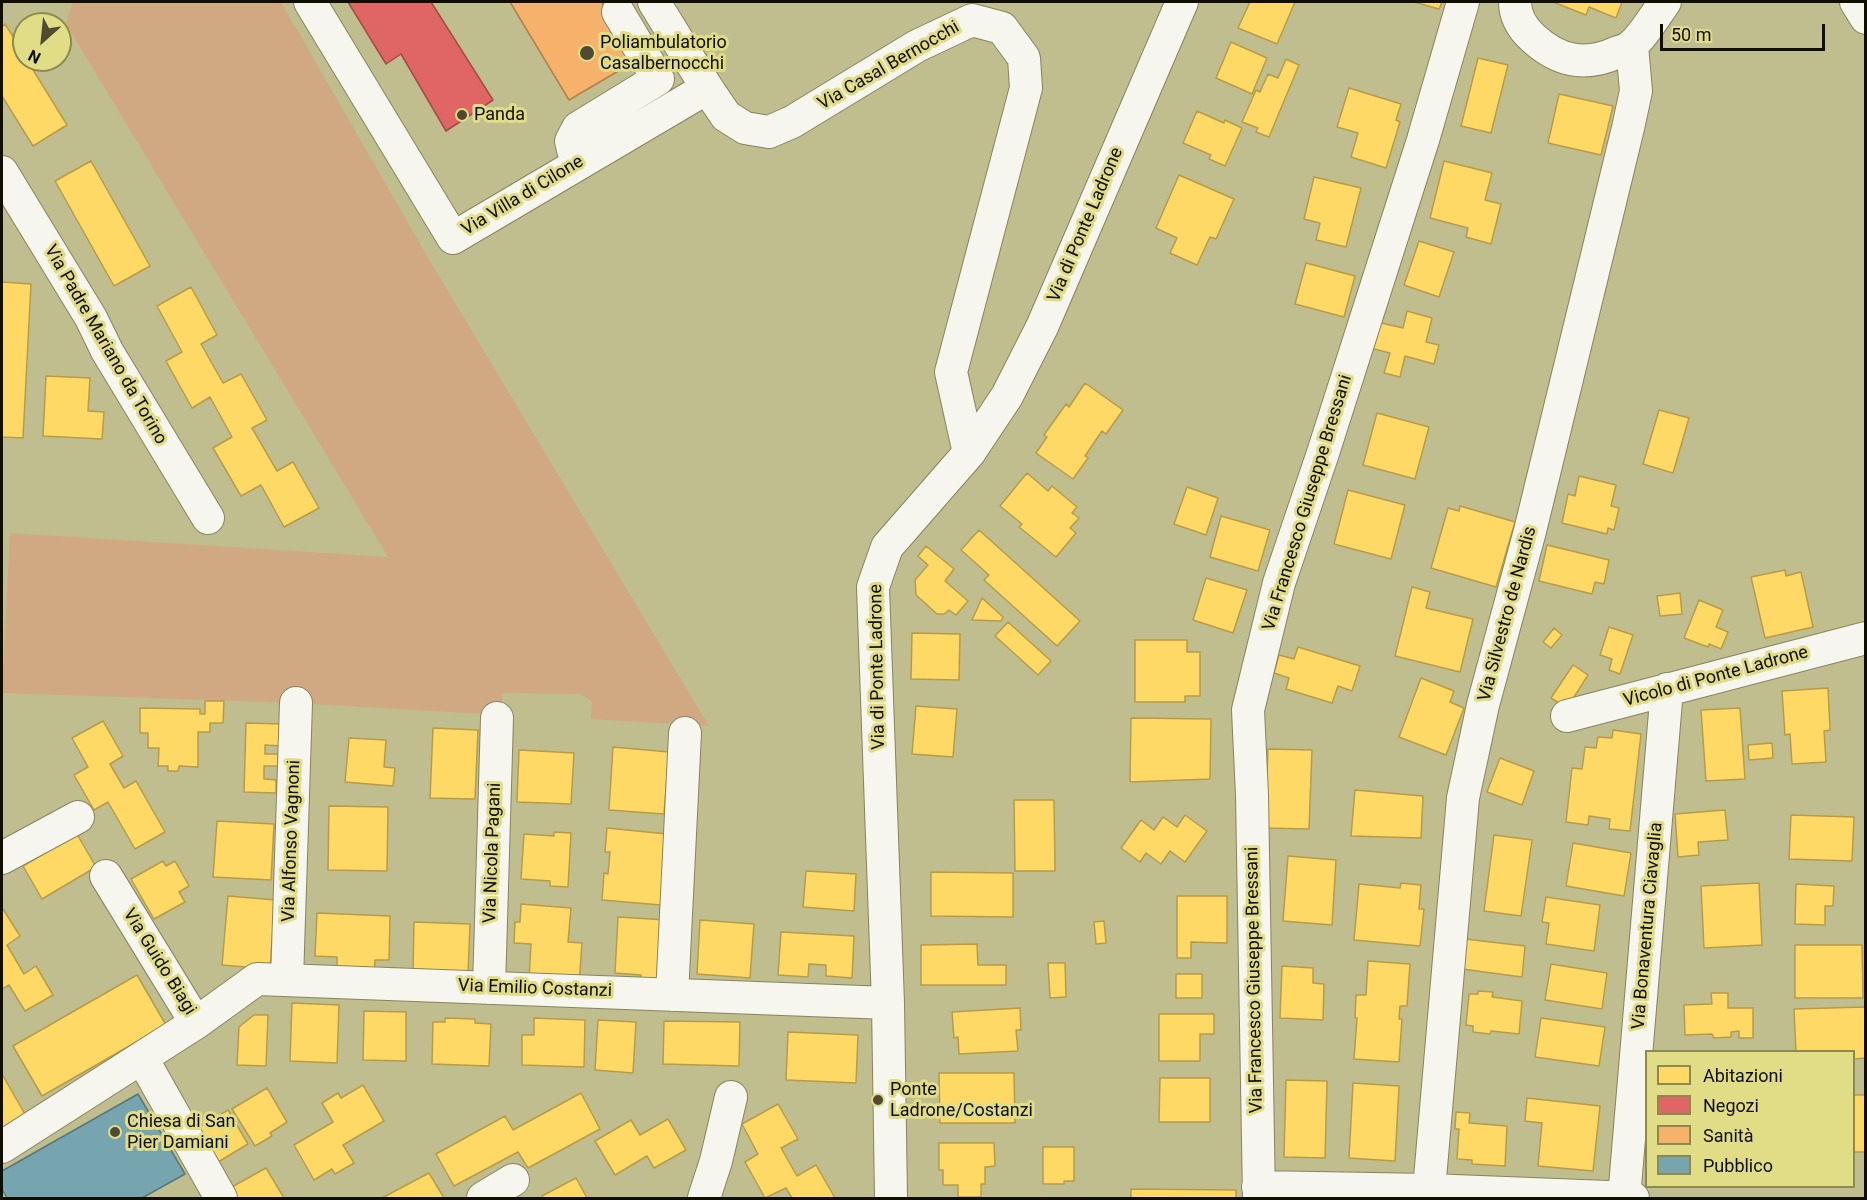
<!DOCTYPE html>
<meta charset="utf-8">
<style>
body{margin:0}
#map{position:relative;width:1867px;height:1200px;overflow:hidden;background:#c0bd8f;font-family:Roboto,sans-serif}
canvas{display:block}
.frame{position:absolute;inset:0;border:3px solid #100e00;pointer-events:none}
.legend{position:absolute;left:1645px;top:1050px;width:210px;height:138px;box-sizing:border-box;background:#e1dd87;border:2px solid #8d8a51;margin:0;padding:8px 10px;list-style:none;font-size:18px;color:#100e00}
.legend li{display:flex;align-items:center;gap:12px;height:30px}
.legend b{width:30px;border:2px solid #8d8a51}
.north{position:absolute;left:12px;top:12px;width:60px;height:60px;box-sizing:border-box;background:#e1dd87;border:2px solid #8d8a51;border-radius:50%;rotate:207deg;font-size:16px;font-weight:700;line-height:24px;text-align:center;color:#100e00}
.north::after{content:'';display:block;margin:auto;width:21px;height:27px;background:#4e4b32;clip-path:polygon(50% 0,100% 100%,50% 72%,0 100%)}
.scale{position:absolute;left:1660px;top:24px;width:165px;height:27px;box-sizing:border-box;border:3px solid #100e00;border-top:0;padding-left:8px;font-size:18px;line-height:21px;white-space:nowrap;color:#100e00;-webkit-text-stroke:4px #e1dd87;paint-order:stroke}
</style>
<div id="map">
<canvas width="1867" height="1200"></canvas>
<div class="frame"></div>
<ul class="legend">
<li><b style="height:16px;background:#ffd966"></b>Abitazioni</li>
<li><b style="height:16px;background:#e06666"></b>Negozi</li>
<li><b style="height:16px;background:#f6b26b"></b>Sanità</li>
<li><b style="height:16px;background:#76a5af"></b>Pubblico</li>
</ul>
<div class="north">N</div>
<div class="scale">50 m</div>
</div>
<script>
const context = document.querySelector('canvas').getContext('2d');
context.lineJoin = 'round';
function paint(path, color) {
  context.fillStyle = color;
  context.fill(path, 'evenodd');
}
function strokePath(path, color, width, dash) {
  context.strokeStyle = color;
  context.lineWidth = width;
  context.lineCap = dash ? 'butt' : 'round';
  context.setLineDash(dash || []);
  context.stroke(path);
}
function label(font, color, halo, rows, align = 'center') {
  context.font = font + ' Roboto,sans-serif';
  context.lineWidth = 6;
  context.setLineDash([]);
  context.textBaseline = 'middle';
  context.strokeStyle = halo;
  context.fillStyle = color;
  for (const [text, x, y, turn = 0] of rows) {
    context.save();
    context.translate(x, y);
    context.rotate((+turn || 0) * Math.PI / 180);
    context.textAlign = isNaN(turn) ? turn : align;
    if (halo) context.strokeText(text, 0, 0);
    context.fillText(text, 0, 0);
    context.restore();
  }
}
paint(new Path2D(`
 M73,2H281L430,261L709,726L591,719L592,701L580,694L502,693V715L296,703L2,693L10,533L388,557L66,24Z`), '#d0a982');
const homes = new Path2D(`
 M1250,2H1295L1277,44L1238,28Z
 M1414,2H1442L1439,9Z
 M1553,2H1622L1616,18L1589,7L1586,15Z
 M5,24L24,54V60H27L67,125L33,146L2,96V27Z
 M1231,42L1267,58L1252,94L1216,78Z
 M1478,58L1508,65L1491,133L1461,126Z
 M1286,59L1299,65L1269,137L1256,132L1258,128L1242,122L1256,90L1260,92L1268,74L1278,78Z
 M1349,88L1401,104L1396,120L1400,122L1386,168L1351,157L1358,133L1337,127Z
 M1559,94L1613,106L1601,155L1548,143Z
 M1197,111L1224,123L1225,120L1242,128L1225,166L1209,159L1211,155L1183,143Z
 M91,161L150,266L114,286L55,181Z
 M1444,161L1492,173L1485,200L1501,204L1491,244L1466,237L1468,228L1430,218Z
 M1179,175L1234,199L1216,239L1210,237L1197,265L1170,253L1177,238L1156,228Z
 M1314,177L1361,188L1346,247L1316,240L1320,223L1304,219Z
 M1419,241L1454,252L1439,297L1404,285Z
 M1306,263L1355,276L1344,317L1295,304Z
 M2,282L31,284L23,438L2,437Z
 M191,287L217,335L201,344L223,383L241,374L267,420L252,428L277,471L293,462L319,508L284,527L261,485L241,496L213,448L232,437L210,397L192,408L166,361L182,352L157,306Z
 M1407,311L1432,318L1426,342L1439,345L1434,364L1405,356L1400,377L1384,373L1390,353L1370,348L1377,322L1403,328Z
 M46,376L90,378L88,411L104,412L102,439L43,436Z
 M1085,383L1123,410L1106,434L1102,431L1085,456L1088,458L1073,479L1036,453L1047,437L1044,435L1066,404L1069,407Z
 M1659,410L1689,418L1673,473L1643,464Z
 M1377,413L1429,427L1415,479L1363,465Z
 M1027,473L1048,491L1052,486L1077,507L1072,513L1079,518L1070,528L1076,533L1056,557L1019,527L1022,524L1000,506Z
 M1579,476L1616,485L1611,506L1619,508L1614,530L1608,528L1607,534L1562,523L1568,494L1575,496Z
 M1187,487L1218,498L1206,535L1174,524Z
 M1348,490L1405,505L1391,559L1334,544Z
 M1460,506L1515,522L1496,587L1431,568L1448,508L1459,511Z
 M1221,516L1270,530L1258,571L1210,557Z
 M979,530L1080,621L1057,646L984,580L989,575L961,550Z
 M1547,545L1609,560L1604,584L1595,582L1592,594L1539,581Z
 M926,546L954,569L945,581L968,601L956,615L949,610L944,614H937L916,595L915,580L928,565L918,556Z
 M1785,570L1786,576L1801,572L1813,627L1765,638L1751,577Z
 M1206,578L1247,590L1233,633L1193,620Z
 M1412,587L1430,592L1426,608L1473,619L1460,672L1395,656Z
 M1680,593L1682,614L1660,616L1657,596Z
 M982,598L1003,617L1001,621L972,620Z
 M1699,600L1723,610L1716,627L1728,632L1721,649L1709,644L1708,647L1684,638Z
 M1008,622L1051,661L1038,675L995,636Z
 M1609,627L1633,635L1620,674L1609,670L1612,659L1600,655Z
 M1554,628L1562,635L1551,648L1543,642Z
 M912,633L960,634L959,680L911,679Z
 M1135,640H1187V652H1200V696H1185V702H1135Z
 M1298,647L1360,666L1352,691L1338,686L1332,703L1286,689L1289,678L1274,673L1279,655L1294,659Z
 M1573,665L1588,675L1567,708L1551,698Z
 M1421,678L1454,691L1450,702L1464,708L1446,755L1399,737Z
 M1828,688L1830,730L1824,731L1826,762L1792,764L1790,734L1785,735L1782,691Z
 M205,701H224L223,723H210V732H198V767L179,766L178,771H168V766H158L159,748H148V733H140V708L200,709V714H205Z
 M916,706L957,709L953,757L912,754Z
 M1740,708L1745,779L1706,781L1701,710Z
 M1131,718L1211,719L1210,779L1130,782Z
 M103,721L123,756L110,764L124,788L136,781L165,832L135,849L108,802L94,810L74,775L88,767L72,738Z
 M246,723L282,724V746L265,745V754H278V766H264V779L276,780V793L244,792Z
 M433,728L478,730L475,799L430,798Z
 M1613,730L1641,734L1630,831L1609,829L1610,819L1589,816L1588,825L1566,822L1572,768L1582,769L1585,747L1596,748L1598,737L1612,738Z
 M349,738L386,740L384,767L395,768L393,786L345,782Z
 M1772,743L1773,758L1749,760L1748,745Z
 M613,747L669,752L664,814L609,810Z
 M1268,749L1312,750L1309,829L1265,828Z
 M519,750L574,753L571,804L517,802Z
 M1500,758L1534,771L1522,805L1487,792Z
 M1355,790L1423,796L1421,838L1351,836Z
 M1014,800H1054L1055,871H1015Z
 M329,806L388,807L387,871L328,870Z
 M1725,810L1728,840L1698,842L1699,855L1678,857L1675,814Z
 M1185,815L1207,831L1185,862L1170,851L1161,864L1146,853L1140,862L1121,848L1141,820L1154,830L1163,817L1177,827Z
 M1791,815L1854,817L1852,861L1789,859Z
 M217,821L274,824L271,880L213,877Z
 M607,828L667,834L661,905L602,900L604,873L608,874L610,852H605Z
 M554,832L571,833L568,887L550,886V881L521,879L524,834L554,836Z
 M77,834L96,867L42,899L23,866Z
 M1494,835L1532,840L1521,916L1484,911Z
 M1573,843L1631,853L1624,896L1566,886Z
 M1288,856L1336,860L1332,925L1283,921Z
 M163,861L166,866L175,861L189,886L179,892L185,902L154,919L131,879Z
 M806,871L856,874L854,911L803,907Z
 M931,872L1013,873V917L931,916Z
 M1401,883L1421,885L1419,909H1424L1420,946L1354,940L1359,884L1400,888Z
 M1759,883L1762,945L1704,948L1701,886Z
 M1796,884L1834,886L1833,906H1825V925L1795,924Z
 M228,896L275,900L270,969L222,965Z
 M1177,896H1227V943L1191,942V958H1177Z
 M1546,897L1600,905L1594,951L1546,944L1549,923L1542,922Z
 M521,904L571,908L568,942L582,943L579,984L529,980L531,944L514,943L515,922H520Z
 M3,909L20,936L7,945L24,974L36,966L53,995L25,1011L9,985L2,989V910Z
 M317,913L390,916L389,960H375L374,975L337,973V957L315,956Z
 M618,917L666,920L663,981L640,980L641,975L615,973Z
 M700,920L754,924L750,978L697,974Z
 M1104,921L1106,943L1096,944L1094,922Z
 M414,922L470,924L468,974L413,972Z
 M781,932L854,936L852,978L826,976V965L809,964L808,977L778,975Z
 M1465,939L1525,946L1522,977L1462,969Z
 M977,944L978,965H1006V985H921V945Z
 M1795,945H1862L1863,998H1795Z
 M1368,961L1410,964L1407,1006H1400L1399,1019H1402L1399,1062L1354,1059L1357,1018H1355L1356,995H1366Z
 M1048,963H1065L1066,997L1050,998Z
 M1551,964L1607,973L1602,1009L1545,1000Z
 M1282,966L1313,968V983L1324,984L1323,1020L1280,1018Z
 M1176,974H1202V998H1176Z
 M137,975L166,1025L42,1096L13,1046Z
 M1478,991L1493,992L1492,997L1522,1001L1519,1034L1491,1031L1490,1034L1473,1032V1026L1466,1025L1469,994H1478Z
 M1711,993H1728V1008H1753V1038H1739V1031L1731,1032V1037L1714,1038L1712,1034L1685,1035L1684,1005L1712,1004Z
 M292,1003L339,1005L337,1063L290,1061Z
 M1865,1007L1866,1058L1854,1059V1052H1796L1794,1009Z
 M1020,1008L1021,1030H1016L1018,1051L959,1054L958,1037L954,1038L952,1012Z
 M364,1011L406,1012V1061L363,1060Z
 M1159,1014H1214V1034H1200V1061H1159Z
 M254,1015H268L266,1066L237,1065L239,1027Z
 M445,1018L475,1019V1023L491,1024L489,1066L432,1064L433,1022H445Z
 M534,1018L585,1020L584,1067L522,1065V1035H534Z
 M1541,1018L1605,1027L1599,1066L1535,1057Z
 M598,1020L636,1022L633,1073L595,1070Z
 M664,1021L740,1022L739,1066L663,1064Z
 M788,1032L858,1035L856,1083L786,1080Z
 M939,1073H1014L1015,1123H940Z
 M2,1074L30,1123L2,1140Z
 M1160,1078H1210V1122H1159Z
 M1286,1080L1327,1081L1325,1158L1284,1157Z
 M1353,1083L1399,1086L1395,1161L1349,1158Z
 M363,1085L384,1121L343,1145L354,1163L335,1174L332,1169L314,1180L294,1145L333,1122L322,1103L338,1093L341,1098Z
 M267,1088L287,1122L270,1133L272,1136L255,1146L232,1109Z
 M581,1093L600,1129L528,1168L518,1152L454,1186L436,1154L505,1116L513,1130Z
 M1854,1095H1866V1152H1854Z
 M1527,1098L1600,1106L1593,1171L1538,1166L1542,1123L1525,1121Z
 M778,1104L798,1139L781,1148L797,1176L816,1165L835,1198H792L786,1188L765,1198L745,1162L758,1154L742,1124Z
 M228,1110L248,1144L213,1165L193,1131Z
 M1456,1112L1470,1113L1469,1123L1507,1126L1505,1166L1472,1164V1160L1457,1159L1459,1129H1455Z
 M668,1119L686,1150L654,1168L647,1156L615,1175L595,1141L631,1120L640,1135Z
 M939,1143H994L995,1166L985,1167V1184H981V1197H958V1185H943V1170H939Z
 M1043,1147H1074V1181H1064V1184H1043Z
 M266,1168L284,1198H236L230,1188Z
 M429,1173L444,1198H382Z
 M576,1178L587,1198H543L542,1196Z
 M1131,1189L1236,1190V1198H1131Z`);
paint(homes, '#ffd966');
strokePath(homes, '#b79c47', 1.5);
const shops = new Path2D(`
 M348,2H431L493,100L446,131L401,54L386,64Z`);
paint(shops, '#e06666');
strokePath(shops, '#a24c47', 1.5);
const health = new Path2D(`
 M510,2H602L637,60L569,100Z`);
paint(health, '#f6b26b');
strokePath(health, '#b1814b', 1.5);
const public = new Path2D(`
 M138,1094L185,1174L142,1198H7L2,1189V1171Z`);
paint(public, '#76a5af');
strokePath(public, '#57787a', 1.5);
const minor = new Path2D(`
 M310,2L453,238L707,88
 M654,2L707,88L726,116L745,128L769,132L792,122L917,46L972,20L1002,28L1024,58L1026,88L951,372L969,453
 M1515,2C1515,17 1522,28 1533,38C1559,62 1586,67 1618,52C1622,51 1628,49 1631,46C1641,39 1657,13 1665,2
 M1856,2L1866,18
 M581,162L573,150L571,141L578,128L658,79L618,12
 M2,172L91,318L107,351L208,518
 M1567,716L1866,638
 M2,858L78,817
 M106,876L196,1023
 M287,980L296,703
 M489,988L497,718
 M672,995L685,733
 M142,1058L221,1198
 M2,1147L196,1023L257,979L888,1003
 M1258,1187L1429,1190L1633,1198
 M1429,1190L1463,798L1483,705L1530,531L1628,128L1636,91L1632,46
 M483,1198L513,1180
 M704,1198L716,1161L731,1097
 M891,1198L888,1003L873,587L887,547L969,453L1007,396L1042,327L1182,2
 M1259,1198L1252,795L1248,710L1279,583L1323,453L1423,140L1463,2
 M1624,1198L1667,689`);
strokePath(minor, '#87845e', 34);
strokePath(minor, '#f6f5ee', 32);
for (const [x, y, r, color] of [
 [587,53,8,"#4e4b32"],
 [462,115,6,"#4e4b32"],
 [878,1100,6,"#4e4b32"],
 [115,1132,6,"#4e4b32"]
]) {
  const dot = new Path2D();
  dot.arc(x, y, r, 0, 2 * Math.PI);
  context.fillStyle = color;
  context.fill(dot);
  strokePath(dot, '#e1dd87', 2);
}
label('18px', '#100e00', '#e1dd87', [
 ["Poliambulatorio",600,43],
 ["Casalbernocchi",600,64],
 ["Panda",474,115],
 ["Ponte",890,1090],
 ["Ladrone/Costanzi",890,1111],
 ["Chiesa di San",127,1122],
 ["Pier Damiani",127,1143]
], 'left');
label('18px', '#100e00', '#e1dd87', [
 ["Via Casal Bernocchi",889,66,-30],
 ["Via Villa di Cilone",523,196,-31],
 ["Via di Ponte Ladrone",1086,225,-67],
 ["Via Padre Mariano da Torino",105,345,60],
 ["Via Francesco Giuseppe Bressani",1308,503,-73],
 ["Via Silvestro de Nardis",1508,614,-75],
 ["Via di Ponte Ladrone",878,667,-91],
 ["Vicolo di Ponte Ladrone",1716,677,-15],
 ["Via Alfonso Vagnoni",292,841,-88],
 ["Via Nicola Pagani",493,853,-88],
 ["Via Bonaventura Ciavaglia",1648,926,-85],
 ["Via Guido Biagi",159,962,58],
 ["Via Francesco Giuseppe Bressani",1255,980,-91],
 ["Via Emilio Costanzi",535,989,2]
]);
</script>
